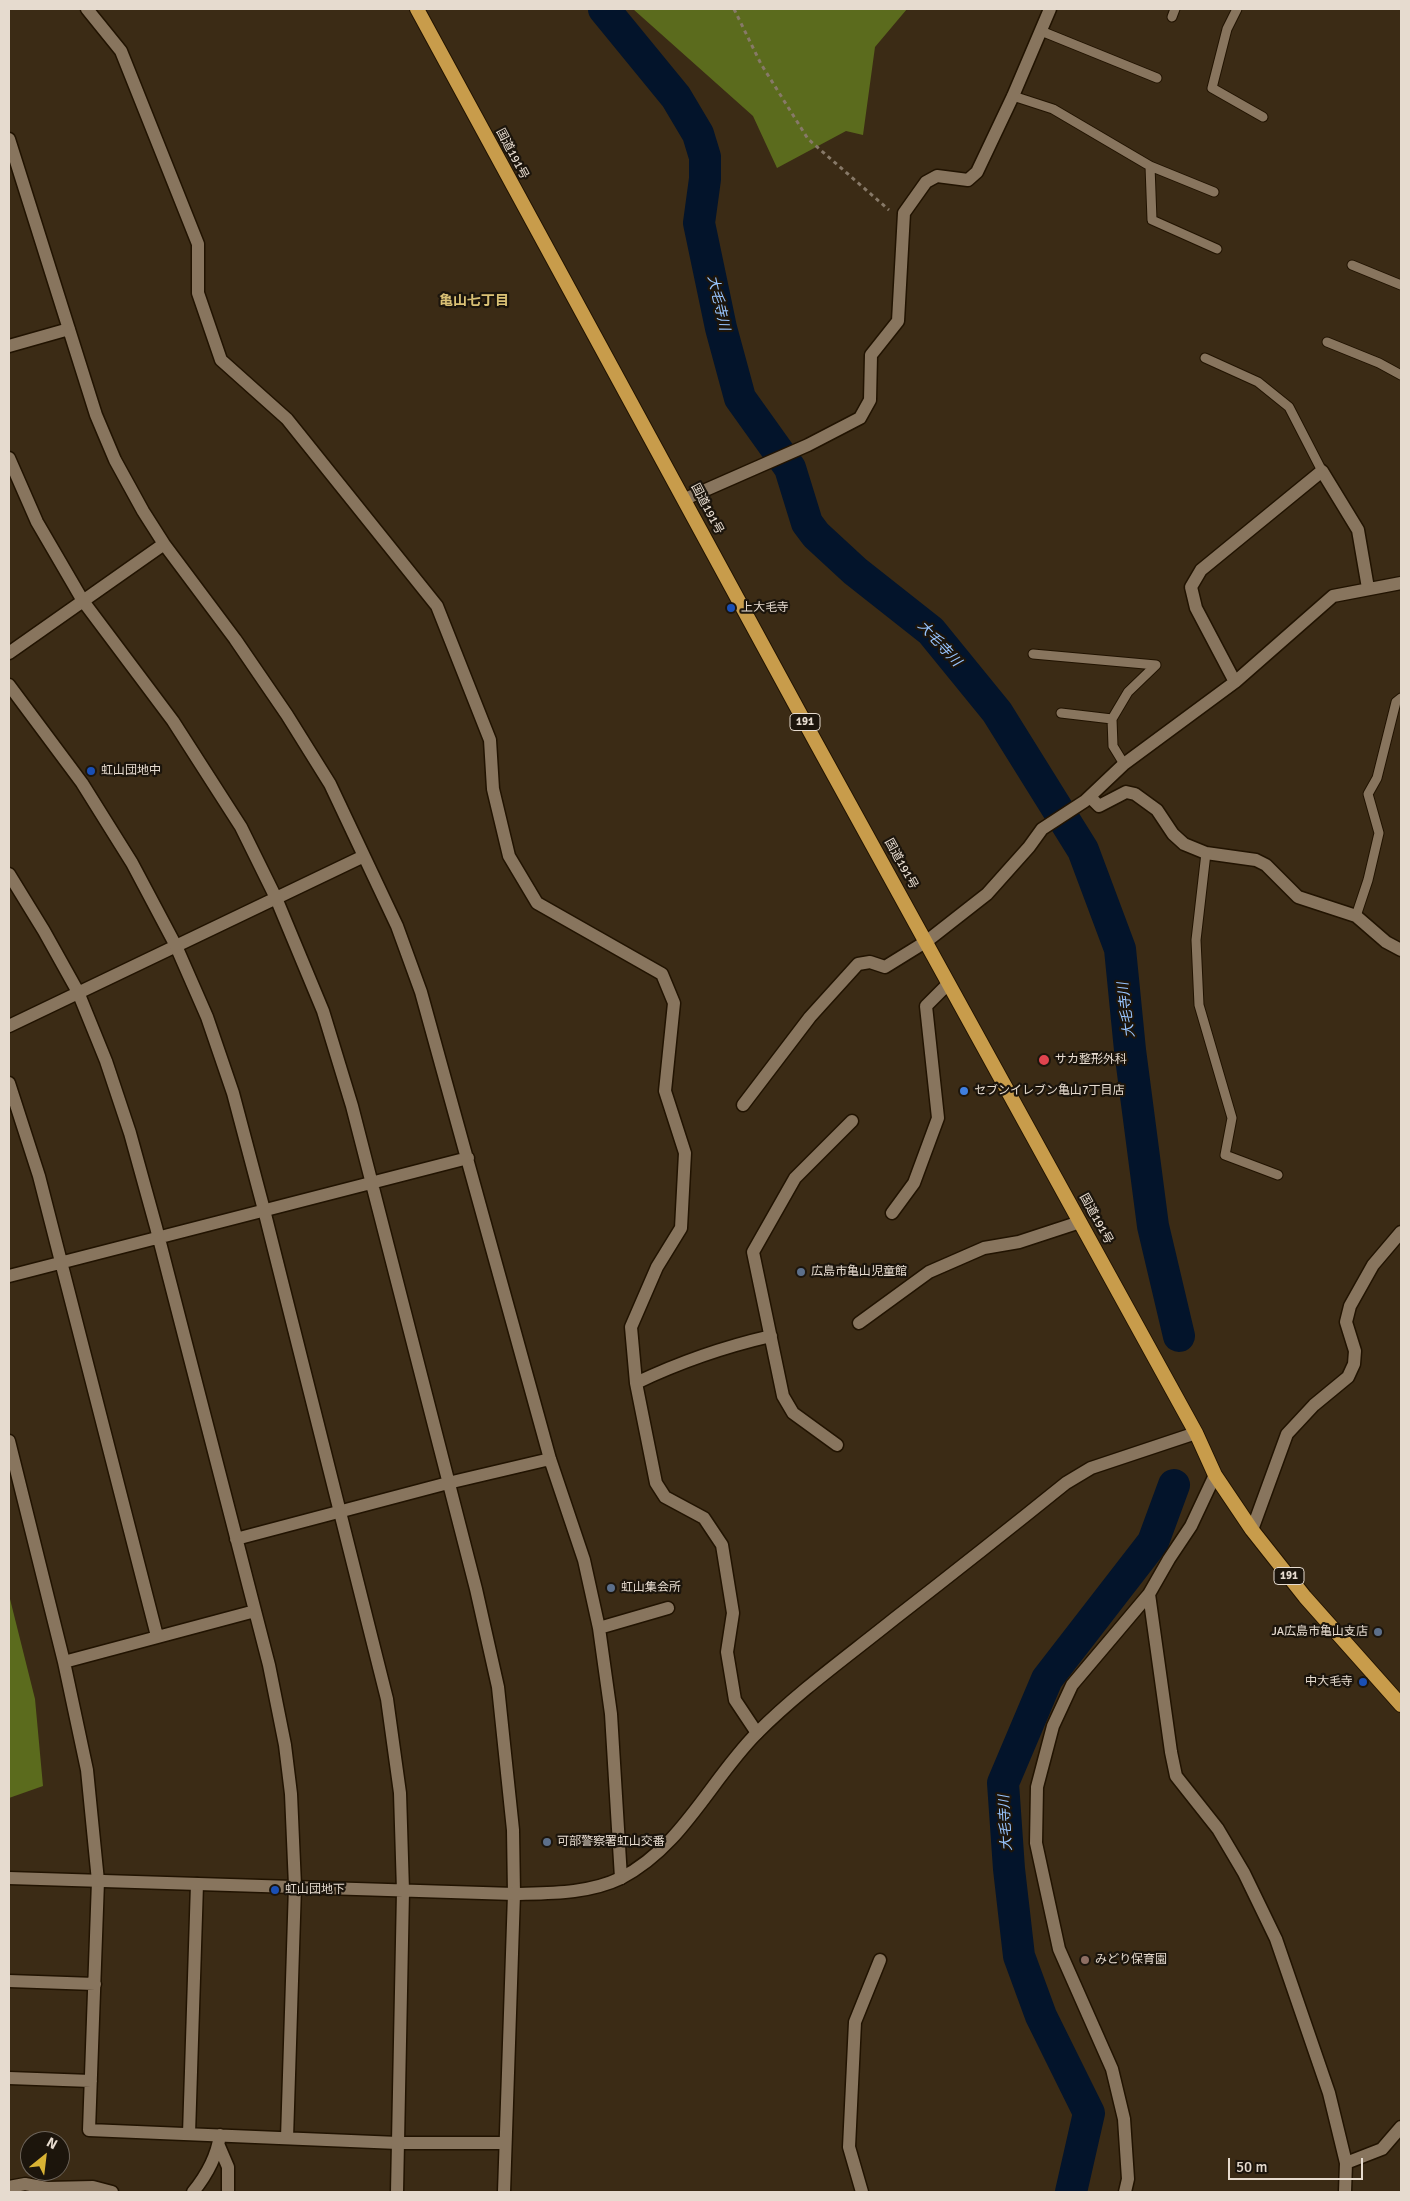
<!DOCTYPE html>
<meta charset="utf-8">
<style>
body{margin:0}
#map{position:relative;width:1410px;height:2201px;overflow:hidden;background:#3b2b15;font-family:Signika,sans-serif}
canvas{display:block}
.frame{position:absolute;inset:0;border:10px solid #e6dbcf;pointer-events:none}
.north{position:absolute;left:20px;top:2131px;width:50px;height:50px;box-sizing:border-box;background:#1c150c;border:1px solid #6d645a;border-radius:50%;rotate:29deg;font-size:14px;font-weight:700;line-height:20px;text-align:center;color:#e6dbcf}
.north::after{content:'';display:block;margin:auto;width:18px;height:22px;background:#d9b334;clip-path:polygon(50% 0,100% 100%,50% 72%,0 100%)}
.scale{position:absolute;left:1228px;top:2158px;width:135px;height:22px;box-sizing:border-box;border:2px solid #e6dbcf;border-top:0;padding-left:6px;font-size:15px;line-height:18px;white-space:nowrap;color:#e6dbcf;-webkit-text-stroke:4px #1c150c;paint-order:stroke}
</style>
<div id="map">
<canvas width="1410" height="2201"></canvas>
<div class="frame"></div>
<div class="north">N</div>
<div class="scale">50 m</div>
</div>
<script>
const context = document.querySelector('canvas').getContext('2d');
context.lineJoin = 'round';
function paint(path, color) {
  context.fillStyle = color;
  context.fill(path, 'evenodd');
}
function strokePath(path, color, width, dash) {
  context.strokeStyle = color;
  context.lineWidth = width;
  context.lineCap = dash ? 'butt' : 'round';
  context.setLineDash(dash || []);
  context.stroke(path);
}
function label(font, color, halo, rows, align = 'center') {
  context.font = font + ' Signika,"Noto Sans JP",sans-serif';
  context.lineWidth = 4.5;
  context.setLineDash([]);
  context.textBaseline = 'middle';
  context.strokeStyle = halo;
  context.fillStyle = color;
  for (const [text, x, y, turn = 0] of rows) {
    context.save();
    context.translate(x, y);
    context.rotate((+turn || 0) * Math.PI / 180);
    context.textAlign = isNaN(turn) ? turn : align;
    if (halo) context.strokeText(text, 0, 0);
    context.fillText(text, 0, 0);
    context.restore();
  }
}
paint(new Path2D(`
 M633,9H907L875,47L863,135L846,131L777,168L753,116Z
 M9,1595L35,1699L43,1786L9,1798Z`), '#5b6b1d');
strokePath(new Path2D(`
 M604,9L676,97L698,134L705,157V179L699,223L721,328L740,398L790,468L807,523L816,535L855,571L931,631L997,712L1083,850L1120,949L1130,1050L1153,1226L1179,1336
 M1071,2192L1089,2113L1041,2016L1019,1956L1009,1869L1003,1783L1047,1679L1153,1542L1174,1485`), '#03142b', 32);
const service = new Path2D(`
 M1237,9L1227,29L1212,88L1263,117
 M1172,17L1175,9
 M1041,31L1157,78
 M1013,96L1053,109L1150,166L1214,192
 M1150,166L1152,220L1217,249
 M1352,265L1401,285
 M1327,342L1379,363L1401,375
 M1205,358L1258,382L1289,407L1322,471
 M1033,654L1156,665L1128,692L1112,719L1113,746L1124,764
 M1061,713L1112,719
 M1206,853L1196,940L1199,1005L1232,1118L1225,1155L1278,1175
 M1356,916L1368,880L1379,833L1368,794L1377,778L1396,702L1401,698`);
const minor = new Path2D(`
 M87,9L121,51L198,244V293L221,360L287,419L437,606L490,740L493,789L509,856L537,903L662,974L674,1003L665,1091L685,1153L681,1228L657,1267L631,1327L636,1383L656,1483L665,1497L704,1518L722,1545L733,1613L727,1652L735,1700L757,1733
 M9,139L96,415L115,460L143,511L164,544L235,639L287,715L330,784L397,926L421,992L550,1459L584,1560L599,1628L611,1714L621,1878
 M9,346L69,329
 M9,458L37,522L83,601L173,721L241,827L276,898L323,1011L352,1106L476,1589L498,1687L513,1830L514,1894L504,2192
 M685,499L808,445L860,418L870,400L871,355L898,321L904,213L926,182L937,176L968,180L977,172L1013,96L1050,9
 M9,653L164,544
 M1235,682L1196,608L1191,587L1201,570L1322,471L1358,530L1368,588
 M1090,797L1099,806L1126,792L1135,794L1157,810L1173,834L1184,844L1206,853L1256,860L1266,865L1298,897L1356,916L1386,942L1401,950
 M9,874L44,931L78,992L106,1061L130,1133L156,1227L269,1665L285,1745L291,1794L295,1886L287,2138
 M9,1026L364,856
 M9,1083L39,1176L157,1636
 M743,1105L810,1017L858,964L870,962L885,967L927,941L987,894L1029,847L1042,829L1085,801L1124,764L1235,682L1333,596L1401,583
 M892,1213L914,1183L938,1118L926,1006L948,984
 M9,1276L468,1158
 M859,1323L929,1272L984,1248L1019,1242L1080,1222
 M636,1383C680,1362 723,1347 771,1336
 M9,1441L64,1662L87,1770L98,1881L89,2130L398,2143H505
 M837,1445L793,1413L783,1396L753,1252L795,1178L852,1121
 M1215,1475L1191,1526L1169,1559L1149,1594L1171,1752L1176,1776L1218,1829L1244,1873L1276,1939L1329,2093L1346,2163L1345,2192
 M1252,1530L1287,1434L1314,1405L1348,1377L1354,1364L1355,1351L1346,1322L1350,1306L1373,1265L1401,1232
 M236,1539L448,1483L550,1459
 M599,1628L668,1608
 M64,1662L255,1611
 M9,1981L95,1984
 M9,2078L91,2081
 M189,2134L197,1884
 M219,2146L228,2167V2192
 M1346,2163L1382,2149L1401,2127
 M9,2187L25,2184L47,2188L93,2187L112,2192
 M193,2192C206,2176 217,2156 220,2135
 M862,2192L849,2147L855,2022L880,1960
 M1125,2192L1128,2179L1124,2119L1112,2069L1059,1949L1036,1843L1037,1787L1053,1726L1072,1685L1149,1594`);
const tertiary = new Path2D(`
 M9,685L82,783L132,863L176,946L207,1017L233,1093L264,1210L387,1699L400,1793L403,1891L397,2192
 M9,1878L514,1894C549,1893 588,1894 621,1878C682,1847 711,1779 757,1733C799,1691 848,1656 894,1619C952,1574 1009,1529 1066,1483L1091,1468L1196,1433`);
const trunk = new Path2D(`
 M417,9L815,741L1196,1433L1215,1475L1252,1530L1305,1597L1401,1705`);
strokePath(service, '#211301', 11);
strokePath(minor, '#211301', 15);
strokePath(tertiary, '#211301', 15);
strokePath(trunk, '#211301', 16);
strokePath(new Path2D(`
 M734,9L761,64L808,139L889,210`), '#877968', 3, [4, 4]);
strokePath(service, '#88755e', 9);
strokePath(minor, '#88755e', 12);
strokePath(tertiary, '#88755e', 12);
strokePath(trunk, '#c89c4b', 14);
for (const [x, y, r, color] of [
 [731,608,5,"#1a4fb4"],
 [91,771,5,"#1a4fb4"],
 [1044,1060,6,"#e0444e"],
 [964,1091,5,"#3f7fe0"],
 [801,1272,5,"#5c6f8a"],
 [611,1588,5,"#5c6f8a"],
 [1378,1632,5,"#5c6f8a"],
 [1363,1682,5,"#1a4fb4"],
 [547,1842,5,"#5c6f8a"],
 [275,1890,5,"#1a4fb4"],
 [1085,1960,5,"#8d6e63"]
]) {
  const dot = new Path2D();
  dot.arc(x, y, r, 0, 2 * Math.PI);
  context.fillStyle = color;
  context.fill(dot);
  strokePath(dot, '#1c150c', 2);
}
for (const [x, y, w] of [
 [805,722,30],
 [1289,1576,30]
]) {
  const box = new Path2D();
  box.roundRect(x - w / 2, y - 8.5, w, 17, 4);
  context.fillStyle = '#1c150c';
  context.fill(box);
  strokePath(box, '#e6dbcf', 1);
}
label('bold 11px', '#e6dbcf', null, [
 ["191",805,722],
 ["191",1289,1576]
]);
label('12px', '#e6dbcf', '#1c150c', [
 ["国道191号",512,154,62],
 ["国道191号",707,509,62],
 ["国道191号",901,864,61],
 ["国道191号",1096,1219,61]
]);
label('12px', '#e6dbcf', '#1c150c', [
 ["上大毛寺",741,608],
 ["虹山団地中",101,771],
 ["サカ整形外科",1055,1060],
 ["セブンイレブン亀山7丁目店",974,1091],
 ["広島市亀山児童館",811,1272],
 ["虹山集会所",621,1588],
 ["JA広島市亀山支店",1368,1632,"right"],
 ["中大毛寺",1353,1682,"right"],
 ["可部警察署虹山交番",557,1842],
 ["虹山団地下",285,1890],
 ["みどり保育園",1095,1960]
], 'left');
label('bold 14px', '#dac175', '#1c150c', [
 ["亀山七丁目",474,301]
]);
label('italic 14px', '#98c5ff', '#1c150c', [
 ["大毛寺川",718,303,77],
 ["大毛寺川",939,644,47],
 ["大毛寺川",1127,1010,-97],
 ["大毛寺川",1006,1823,-93]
]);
</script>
